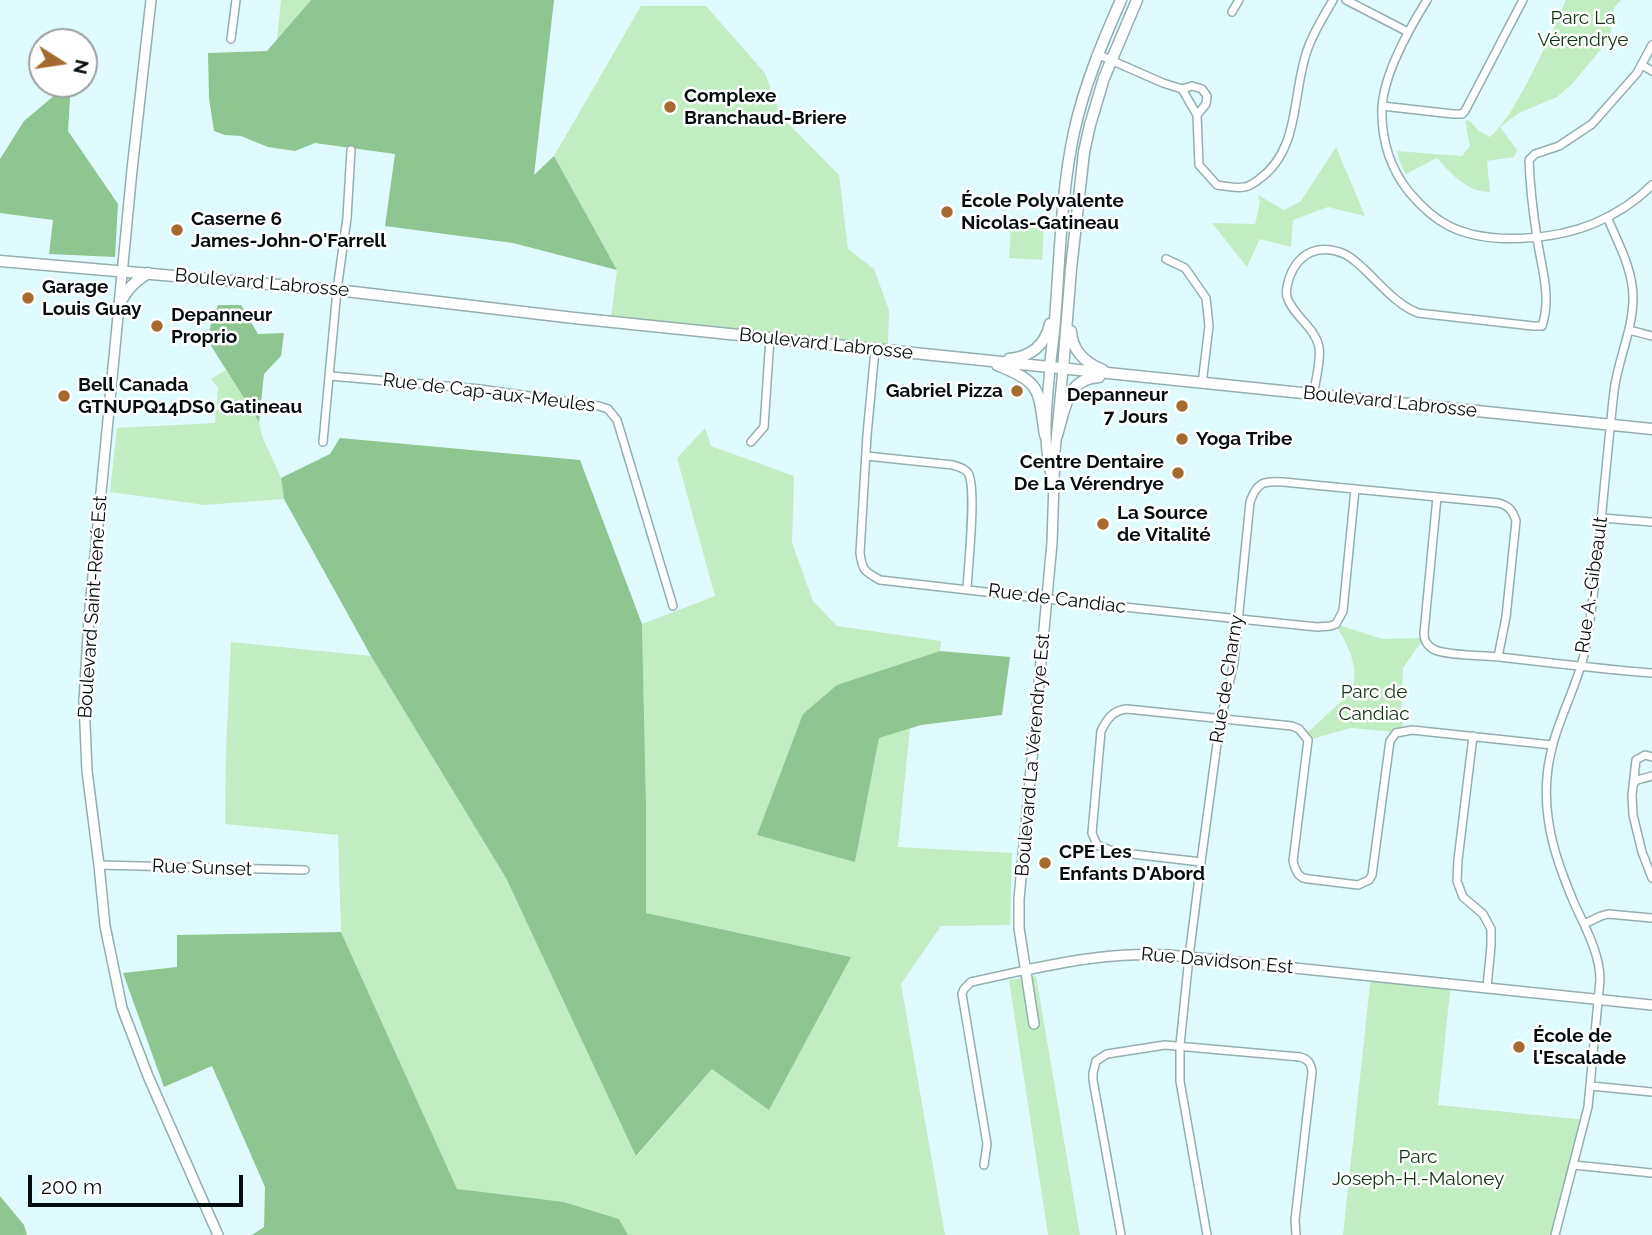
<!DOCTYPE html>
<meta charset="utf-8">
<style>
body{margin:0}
#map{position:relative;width:1652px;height:1235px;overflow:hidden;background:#e0fbfd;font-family:Raleway,sans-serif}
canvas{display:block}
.north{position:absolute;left:28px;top:28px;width:70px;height:70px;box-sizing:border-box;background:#fff;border:2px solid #9b9e9f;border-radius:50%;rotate:102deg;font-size:19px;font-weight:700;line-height:28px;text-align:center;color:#050d0e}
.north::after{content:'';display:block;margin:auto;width:24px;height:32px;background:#a76a2e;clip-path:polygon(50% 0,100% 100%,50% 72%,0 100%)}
.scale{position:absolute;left:28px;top:1175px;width:215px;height:32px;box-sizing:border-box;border:4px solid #050d0e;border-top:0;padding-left:9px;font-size:21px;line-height:24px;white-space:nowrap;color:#050d0e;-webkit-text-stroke:5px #fff;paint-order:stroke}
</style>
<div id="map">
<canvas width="1652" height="1235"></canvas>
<div class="north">N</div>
<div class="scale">200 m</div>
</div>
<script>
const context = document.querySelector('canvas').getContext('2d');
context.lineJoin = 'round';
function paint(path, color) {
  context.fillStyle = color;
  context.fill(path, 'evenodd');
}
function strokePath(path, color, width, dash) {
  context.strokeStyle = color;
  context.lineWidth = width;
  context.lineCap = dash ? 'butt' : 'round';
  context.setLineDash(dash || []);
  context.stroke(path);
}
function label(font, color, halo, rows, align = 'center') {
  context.font = font + ' Raleway,sans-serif';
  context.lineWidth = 5;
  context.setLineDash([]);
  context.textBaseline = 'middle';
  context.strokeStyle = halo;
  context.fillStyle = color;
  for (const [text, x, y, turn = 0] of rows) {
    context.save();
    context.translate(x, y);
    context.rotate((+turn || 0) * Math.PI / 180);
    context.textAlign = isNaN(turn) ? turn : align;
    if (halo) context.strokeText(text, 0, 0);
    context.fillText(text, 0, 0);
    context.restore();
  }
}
paint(new Path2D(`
 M281,0H311L277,40Z
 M1566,0H1621L1614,8L1610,39L1571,85L1557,97L1519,113L1500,127L1517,150L1514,157L1487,161L1490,192C1467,192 1451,174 1437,158L1406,174L1401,165L1397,151L1462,156L1470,146L1465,121L1469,120L1479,131L1490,137C1507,121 1517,101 1528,81C1542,54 1554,28 1566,0Z
 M641,6H706L765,73L781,116L839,175L848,249L874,269L889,310L888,344L611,318L617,270L554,156Z
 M1336,147L1365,216L1328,207L1293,220L1291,247L1260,239L1247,267L1212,223L1255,224L1260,202L1258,195L1284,210L1301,201Z
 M1011,225L1044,227L1042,260L1009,258Z
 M226,370L259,422L262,436L281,478L284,499L205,505L110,492L117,428L215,423L218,388L211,379Z
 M705,428L711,446L794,476L792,543L813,601L837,626L941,641L940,651L838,685L855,862L879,738L910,728L898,847L1012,853L1010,925L941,926L901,984L945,1235H628L619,1219L564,1202L457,1190L341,932L338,835L225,824L226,750L231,642L371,656L506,878L637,1156L712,1069L851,957L646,913V804L642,624L715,596L677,458Z
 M1336,624L1382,639L1424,638L1403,668L1401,710L1404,730L1396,732L1351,728L1308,740L1305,735L1349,694C1363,670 1347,646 1336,624Z
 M1371,975L1451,983L1438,1105L1586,1120L1555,1235H1343Z
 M1036,976L1080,1235H1048L1009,980Z`), '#c0eec2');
paint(new Path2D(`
 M311,0H554L534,175L554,156L617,270L513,243L385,226L395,154L315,143L295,151L268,147L241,136L225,135L214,131L209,98L208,53L267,51Z
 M62,89L70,98L68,131L118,204L115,257L49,254L53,220L0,213V159L24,121Z
 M218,305H241L258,334L284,333L281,356L264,374L259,422L208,341L211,323Z
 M340,438L580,460L642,624L646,804V913L851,957L769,1110L712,1069L636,1156L506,878L371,656L284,499L281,478L330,454Z
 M940,651L1010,657L1002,715L921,725L879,738L855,862L757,835L803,714L837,685Z
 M341,932L457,1189L564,1202L619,1219L628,1235H252L264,1227L265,1187L212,1066L164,1087L123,973L177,967V935Z
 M0,1196L24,1225L27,1235H0Z`), '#8dc690');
const minor = new Path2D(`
 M1346,0L1408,32
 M1427,0C1409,29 1384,73 1382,107C1381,139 1389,167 1409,192C1420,205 1433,218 1449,226C1489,246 1554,240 1595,223C1616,214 1636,201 1652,185
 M1232,12L1239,0
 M231,39L236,0
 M1097,54L1163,83L1182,89L1197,115L1199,165L1217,185C1226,186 1236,189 1244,187C1249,187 1254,183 1258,180C1302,149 1291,93 1308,48C1314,31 1324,16 1333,0
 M1642,65L1652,71
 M1182,89L1192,86L1202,89L1207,96L1206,104L1197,115
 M1382,106L1453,114H1462L1465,111L1523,0
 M1166,259L1185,268L1206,298L1209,326L1202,384
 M1629,330L1652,336
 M875,350L867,435L860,553C862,570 865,572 880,580L1056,600L1317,627L1330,626L1336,624L1343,611L1355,489
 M330,376L480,389L599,406L608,409L617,420L673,606
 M1313,395C1316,381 1321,359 1319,347C1315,327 1293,316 1287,297C1285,290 1288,282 1290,276C1299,253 1318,244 1342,253C1351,256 1357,263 1364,269C1380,284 1397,305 1418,313L1533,326H1542C1552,297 1541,266 1537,238C1533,212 1530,186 1529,160L1535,154L1559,146L1592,124L1637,73L1652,45
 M323,442L337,290L347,218L351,150
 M751,442L764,427L770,338
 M866,456L953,465C958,467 965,468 968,473C977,487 968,567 967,589
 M1437,497L1424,633C1424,641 1427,646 1435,650C1450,656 1482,655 1500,657C1551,663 1601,669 1652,673
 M1602,518L1652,522
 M1473,736L1458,860L1457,881L1463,897L1483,914L1491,929V946L1487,987
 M1652,757L1645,755L1636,760L1632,795L1633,815L1642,852L1652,878
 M1634,783L1637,780L1652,776
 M1201,862L1115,852L1097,845L1092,833L1101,731C1107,719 1113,710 1127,709L1292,726L1299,729L1308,740L1293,861L1295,868L1298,874L1303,878L1309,879L1358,885L1369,880L1372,875L1389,748L1390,741L1396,733L1412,730L1552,745
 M99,865L305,870
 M1584,924L1601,916L1608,914L1652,918
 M1591,1086L1652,1092
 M984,1165L987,1144L962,994L964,989L971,982L1026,970
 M1574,1165L1652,1173
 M1121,1235L1093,1080V1073L1096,1061L1107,1054L1165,1045L1300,1057C1308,1059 1311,1063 1312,1072L1295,1220L1296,1235
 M1207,1235L1180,1081V1045L1189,957L1201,862L1219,729L1234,662L1250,502C1257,482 1263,481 1283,482L1499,503C1509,506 1513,511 1516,521L1506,617L1498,657
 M1555,1235L1588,1107L1600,980C1600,954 1586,929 1575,905C1557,863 1543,823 1547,777C1551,730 1573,698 1584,655C1591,622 1594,588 1598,555C1603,500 1608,446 1614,391C1618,359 1633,330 1633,298C1633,269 1618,243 1607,217`);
const tertiary = new Path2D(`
 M151,0L132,170L89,618L84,701L87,771L99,865L105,926L122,1008L148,1076L218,1235
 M1050,368C1047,404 1042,439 1051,474
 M1026,970C1074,960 1120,952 1169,955L1652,1005
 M1034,1024L1019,928V899L1052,543L1055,451L1063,369`);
const secondary = new Path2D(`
 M0,261L337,290L574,318L1652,429
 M119,305C127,289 133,283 148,273
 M1071,331C1072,350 1085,363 1103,370
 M1009,359C1030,357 1045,346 1050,324
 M997,365C1043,383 1038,390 1045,435
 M1050,368C1051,352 1054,336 1055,320C1060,257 1061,193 1074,132C1084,86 1102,43 1121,0
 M1063,369L1071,269L1084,152L1090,125L1104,78L1137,0
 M1057,435C1065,409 1067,378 1099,377`);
strokePath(minor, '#95aeb0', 10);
strokePath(tertiary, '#95aeb0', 12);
strokePath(secondary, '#95aeb0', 13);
strokePath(minor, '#fff', 7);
strokePath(tertiary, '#fff', 9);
strokePath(secondary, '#fff', 10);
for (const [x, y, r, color] of [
 [670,107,7,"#a76a2e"],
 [947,212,7,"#a76a2e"],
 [177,230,7,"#a76a2e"],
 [28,298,7,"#a76a2e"],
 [157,326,7,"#a76a2e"],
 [1017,391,7,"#a76a2e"],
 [64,396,7,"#a76a2e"],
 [1182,406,7,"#a76a2e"],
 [1182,439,7,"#a76a2e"],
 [1178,473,7,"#a76a2e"],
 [1103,524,7,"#a76a2e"],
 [1045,863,7,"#a76a2e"],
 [1519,1047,7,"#a76a2e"]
]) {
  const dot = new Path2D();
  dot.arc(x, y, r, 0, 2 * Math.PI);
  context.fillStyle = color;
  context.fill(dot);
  strokePath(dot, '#fff', 2.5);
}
label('19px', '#0b3511', '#fff', [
 ["Parc La",1583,18],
 ["Vérendrye",1583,40],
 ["Parc de",1374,692],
 ["Candiac",1374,714],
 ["Parc",1418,1157],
 ["Joseph-H.-Maloney",1418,1179]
]);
label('bold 19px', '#050d0e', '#fff', [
 ["Complexe",684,96],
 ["Branchaud-Briere",684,118],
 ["École Polyvalente",961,201],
 ["Nicolas-Gatineau",961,223],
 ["Caserne 6",191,219],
 ["James-John-O'Farrell",191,241],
 ["Garage",42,287],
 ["Louis Guay",42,309],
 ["Depanneur",171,315],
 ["Proprio",171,337],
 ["Bell Canada",78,385],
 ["GTNUPQ14DS0 Gatineau",78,407],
 ["Gabriel Pizza",1003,391,"right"],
 ["Depanneur",1168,395,"right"],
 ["7 Jours",1168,417,"right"],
 ["Yoga Tribe",1196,439],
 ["Centre Dentaire",1164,462,"right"],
 ["De La Vérendrye",1164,484,"right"],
 ["La Source",1117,513],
 ["de Vitalité",1117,535],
 ["CPE Les",1059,852],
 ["Enfants D'Abord",1059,874],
 ["École de",1533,1036],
 ["l'Escalade",1533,1058]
], 'left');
label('19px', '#050d0e', '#fff', [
 ["Boulevard Labrosse",262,283,5],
 ["Boulevard Labrosse",826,344,6],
 ["Rue de Cap-aux-Meules",489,393,7],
 ["Boulevard Labrosse",1390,402,6],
 ["Rue A.-Gibeault",1592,585,-82],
 ["Rue de Candiac",1057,599,7],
 ["Boulevard Saint-René Est",93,607,-86],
 ["Rue de Charny",1227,679,-81],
 ["Boulevard La Vérendrye Est",1033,755,-85],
 ["Rue Sunset",202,868,2],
 ["Rue Davidson Est",1217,961,5]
]);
</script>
